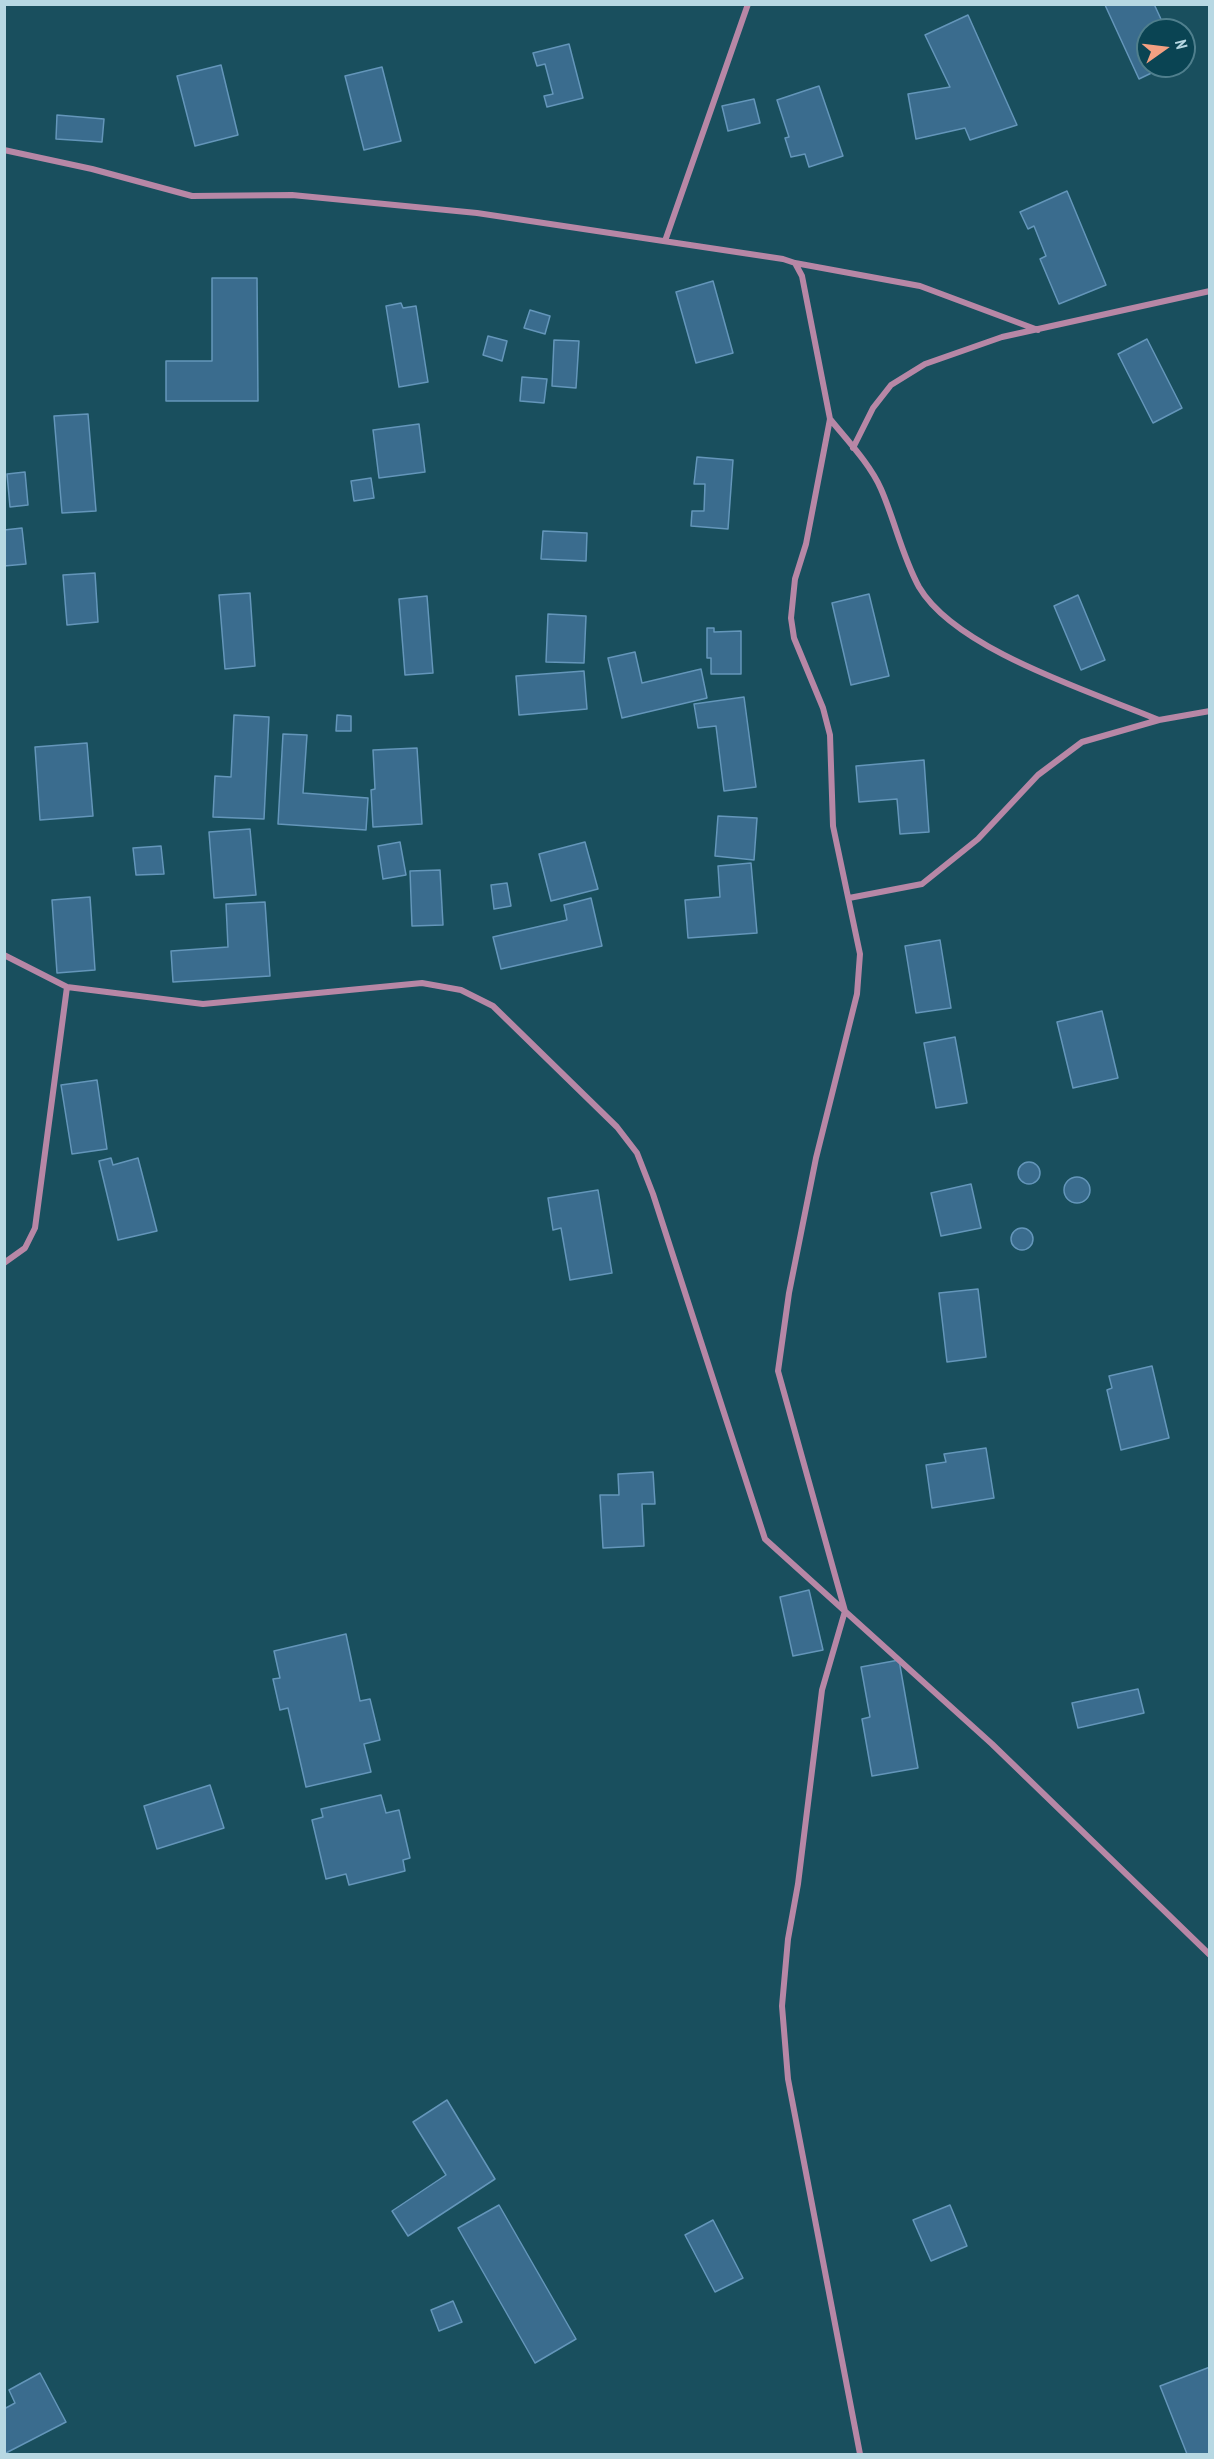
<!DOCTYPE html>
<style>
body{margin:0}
#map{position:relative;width:1214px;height:2459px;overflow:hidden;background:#194f5e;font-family:"PT Sans Narrow",sans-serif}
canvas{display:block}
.frame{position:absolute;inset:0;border:6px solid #b7d8e3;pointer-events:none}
.north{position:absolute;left:1136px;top:18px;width:60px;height:60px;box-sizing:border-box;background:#0a4453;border:2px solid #4f7f8d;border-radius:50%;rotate:76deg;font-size:16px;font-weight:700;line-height:24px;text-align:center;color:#b7d8e3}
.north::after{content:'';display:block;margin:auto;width:21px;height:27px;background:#f3a082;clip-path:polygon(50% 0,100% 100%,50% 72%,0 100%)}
</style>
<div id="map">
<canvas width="1214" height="2459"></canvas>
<div class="frame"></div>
<div class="north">N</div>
</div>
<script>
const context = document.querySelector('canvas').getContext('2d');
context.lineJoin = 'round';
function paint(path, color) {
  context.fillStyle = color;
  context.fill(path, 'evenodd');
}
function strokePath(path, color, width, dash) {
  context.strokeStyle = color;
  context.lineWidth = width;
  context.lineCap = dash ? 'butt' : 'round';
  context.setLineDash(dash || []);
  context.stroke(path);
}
const building = new Path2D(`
 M1154,4L1166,30H1148V66H1166L1139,79L1105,5Z
 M968,15L1017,125L970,140L965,128L916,139L908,94L950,87L925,35Z
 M569,44L583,98L547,107L544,96L553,94L545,64L537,66L533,53Z
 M221,65L238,135L195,146L177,76Z
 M382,67L401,141L364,150L345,76Z
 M819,86L843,156L809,167L805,154L791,157L785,138L789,137L777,100Z
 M754,99L760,123L728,131L722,106Z
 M57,115L104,119L102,142L56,139Z
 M1067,191L1106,285L1059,304L1040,259L1046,256L1034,226L1028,229L1020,212Z
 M212,278H257L258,401H166V361H212Z
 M713,281L733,353L696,363L676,292Z
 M401,303L403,308L416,306L428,382L399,387L386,306Z
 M530,310L550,316L545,334L524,328Z
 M488,336L507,341L502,361L483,355Z
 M1147,339L1182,408L1153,423L1118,354Z
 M554,340L579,341L576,388L552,386Z
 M522,377L547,379L544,403L520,401Z
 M88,414L96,511L62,513L54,416Z
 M419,424L425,472L379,478L373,430Z
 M697,457L733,460L728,529L691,526L692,511H704L705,484H694Z
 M25,472L28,505L10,507L7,474Z
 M371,478L374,498L354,501L351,481Z
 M22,528L26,564L4,566V530Z
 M543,531L587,533L586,561L541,559Z
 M95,573L98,622L67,625L63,575Z
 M250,593L255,666L225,669L219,595Z
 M869,594L889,676L851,685L832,603Z
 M1078,595L1105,660L1081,670L1054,606Z
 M427,596L433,673L405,675L399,599Z
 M548,614L586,616L584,663L546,662Z
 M707,628H714V632L741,631V674H711V658H707Z
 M635,652L642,683L701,669L707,698L622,718L608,658Z
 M584,671L587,709L519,715L516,676Z
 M744,697L756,787L724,791L716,726L698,728L694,704Z
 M234,715L269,717L264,819L213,817L215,776L231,777Z
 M337,715L351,716V731H336Z
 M283,734L307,735L303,793L368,798L366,830L278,824Z
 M87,743L93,816L40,820L35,747Z
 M417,748L422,824L373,827L371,790L375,789L373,750Z
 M924,760L929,832L900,834L897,799L859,802L856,766Z
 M718,816L757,818L754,860L715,856Z
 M250,829L256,895L214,898L209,832Z
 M400,842L406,875L383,879L378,846Z
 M585,842L598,889L551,901L539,854Z
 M161,846L164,874L136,875L133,848Z
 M751,863L757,933L688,938L685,900L720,897L718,866Z
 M440,870L443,925L412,926L410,871Z
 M507,883L511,906L494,909L491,885Z
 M90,897L95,970L57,973L52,900Z
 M591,898L602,946L501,969L493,937L567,920L564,905Z
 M265,902L270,976L173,982L171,951L228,947L226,904Z
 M940,940L951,1008L916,1013L905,946Z
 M1102,1011L1118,1078L1073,1088L1057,1022Z
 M955,1037L967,1103L936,1108L924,1043Z
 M97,1080L107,1149L72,1154L61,1085Z
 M111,1158L113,1165L138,1158L157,1231L118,1240L99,1161Z
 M1018 1173a11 11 0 1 1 22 0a11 11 0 1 1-22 0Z
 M1064 1190a13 13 0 1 1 26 0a13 13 0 1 1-26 0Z
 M971,1184L981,1228L941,1236L931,1193Z
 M598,1190L612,1273L570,1280L561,1228L553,1230L548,1198Z
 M1011 1239a11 11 0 1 1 22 0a11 11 0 1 1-22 0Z
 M978,1289L986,1357L947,1362L939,1293Z
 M1152,1366L1169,1438L1121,1450L1107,1390L1112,1388L1109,1376Z
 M986,1448L994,1498L932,1508L926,1465L946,1462L944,1454Z
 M653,1472L655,1504H642L644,1546L603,1548L600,1495H619L618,1474Z
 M809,1590L823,1650L793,1656L780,1597Z
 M346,1634L360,1701L370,1699L380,1740L364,1744L371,1772L306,1787L288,1708L280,1710L273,1679L280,1678L274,1651Z
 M899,1660L918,1768L872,1776L862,1719L870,1717L861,1667Z
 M1138,1689L1144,1713L1078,1728L1072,1703Z
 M210,1785L224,1828L157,1849L144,1806Z
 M381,1795L386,1813L399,1810L410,1858L403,1860L405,1871L349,1885L346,1874L326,1879L312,1820L323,1817L321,1809Z
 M447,2100L495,2179L408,2236L392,2211L446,2175L413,2122Z
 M499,2205L576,2339L535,2363L458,2228Z
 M950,2205L967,2246L931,2261L913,2220Z
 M713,2220L743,2278L715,2292L685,2235Z
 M453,2301L462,2322L439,2331L431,2310Z
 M1210,2367V2454H1187L1160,2386Z
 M40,2373L66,2422L4,2454V2409L15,2403L9,2390Z`);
paint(building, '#3a6c8e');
strokePath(building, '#6496ba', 1.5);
strokePath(new Path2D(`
 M4,150L92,169L192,196L292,195L477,213L783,259L795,263L802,276L830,419L806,544L795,579L791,618L794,638L823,708L830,735L833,826L860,954L857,994L816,1158L789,1293L778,1371L845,1611L822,1690L798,1884L788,1939L782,2006L788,2079L860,2454
 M665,241L748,4
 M795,263L920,286L1038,330
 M830,419C847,440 870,464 881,489C895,521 902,556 919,587C956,650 1092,692 1159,720
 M853,448L873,408L891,385L925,364L1002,337L1210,291
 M849,898L922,884L978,839L1038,775L1082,742L1159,720L1210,711
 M4,955L67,987L203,1004L422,983L461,990L493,1006L617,1127L637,1153L653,1194L765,1539L992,1744L1210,1955
 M4,1263L25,1248L35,1228L67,987`), '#b787a6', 6);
</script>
